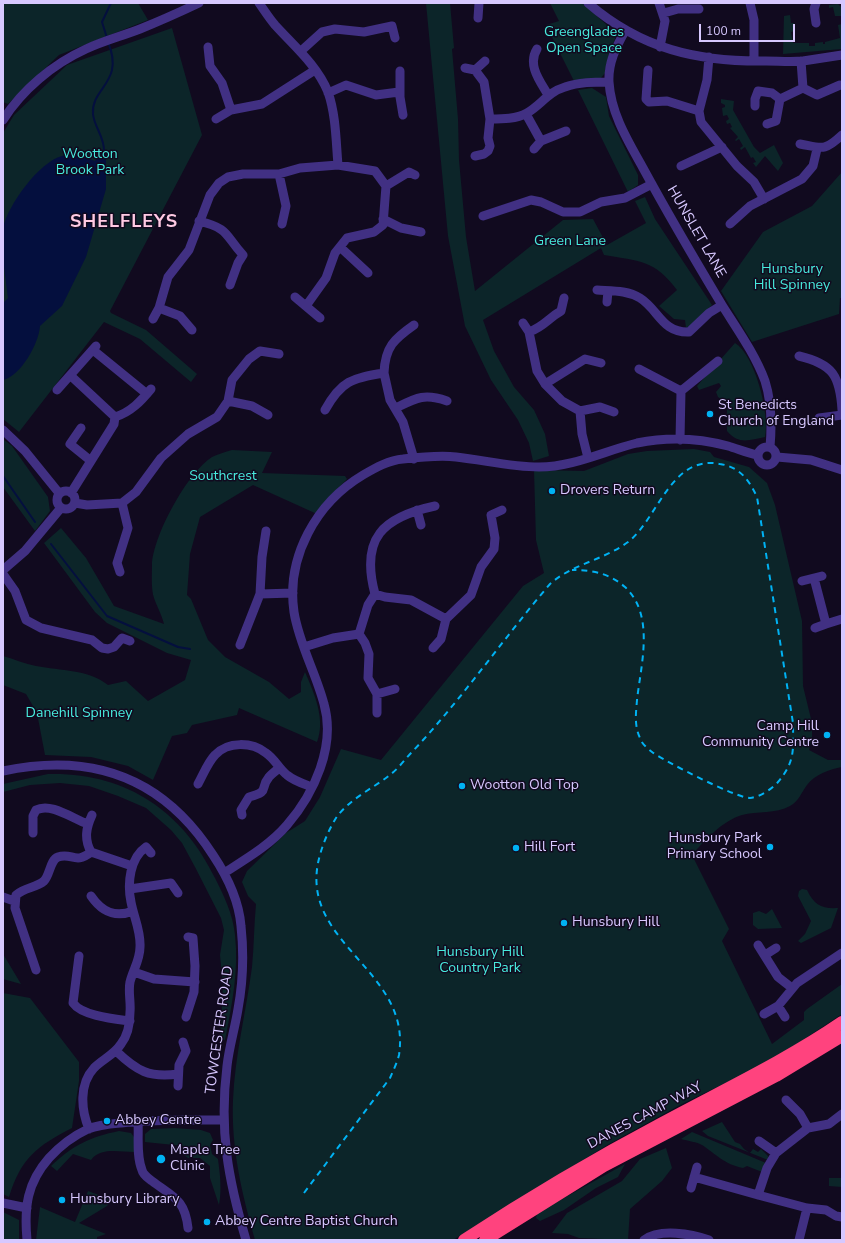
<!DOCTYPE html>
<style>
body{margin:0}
#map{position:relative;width:845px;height:1243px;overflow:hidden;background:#110a1f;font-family:"Nunito Sans",sans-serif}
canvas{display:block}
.frame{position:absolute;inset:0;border:4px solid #d7c8ff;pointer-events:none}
.scale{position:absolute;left:699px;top:24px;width:96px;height:18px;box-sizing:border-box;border:2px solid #d7c8ff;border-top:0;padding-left:5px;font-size:12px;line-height:14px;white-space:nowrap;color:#d7c8ff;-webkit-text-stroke:3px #110a1f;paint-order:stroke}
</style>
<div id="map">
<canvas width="845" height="1243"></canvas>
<div class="frame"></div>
<div class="scale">100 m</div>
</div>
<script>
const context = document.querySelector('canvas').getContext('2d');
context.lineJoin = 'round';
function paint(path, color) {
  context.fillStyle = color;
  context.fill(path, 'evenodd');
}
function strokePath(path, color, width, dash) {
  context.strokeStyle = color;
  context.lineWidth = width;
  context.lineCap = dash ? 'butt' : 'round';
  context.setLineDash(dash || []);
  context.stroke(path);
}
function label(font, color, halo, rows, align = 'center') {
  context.font = font + ' "Nunito Sans",sans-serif';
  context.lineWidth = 3;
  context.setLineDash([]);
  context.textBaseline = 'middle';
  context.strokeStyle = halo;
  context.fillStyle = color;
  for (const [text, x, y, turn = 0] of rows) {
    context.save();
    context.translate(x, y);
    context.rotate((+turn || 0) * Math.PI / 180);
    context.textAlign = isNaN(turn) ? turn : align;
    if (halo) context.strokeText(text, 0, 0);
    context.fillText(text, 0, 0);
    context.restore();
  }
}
paint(new Path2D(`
 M3,3H138L148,20L59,55L8,104L3,102Z
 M426,3H450L454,48L452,49L458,119L459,160L466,237L475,291L563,220L593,219L607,245L646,223L635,201L645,197L655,219L712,305L693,325L686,328L685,320L674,319L659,306L677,290C655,260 639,261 604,255L601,248L483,320L494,351L514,387L534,410L545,434L549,456L533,461L529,443L518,420L491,380L465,326L448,236Z
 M550,3H582L617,34L609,53L605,73L601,78L574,81L546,25L559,21Z
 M838,4L842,8V49L783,54L784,16L790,15L791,23H794L795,31L791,32L793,43H809V46H815V43L823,42V44H825V42L840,38L838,25L842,24L841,16H835L833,7L829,8V5Z
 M172,28L202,135L110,311L111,313L146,330L197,374L191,382L140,339L104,322L19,432L3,419V133L14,115L67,65Z
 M592,88L606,97L609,116L638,175V185L628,192L578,90Z
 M721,99L734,101L733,110L754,147L760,153L774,145L783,163L778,171L765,156L756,167L753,163L756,162L753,157L751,158L745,147L741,150L740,148L743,146L739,139L736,141L735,140L738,137L730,128L732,127L730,123L727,124L726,121L729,119L727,115L723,116L722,108L725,107V105L721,103Z
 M842,172V298H840L839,314L752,342L721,291L763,232L812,206Z
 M735,343C755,355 770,414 765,437C749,440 739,445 727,431V403L718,397L716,392L721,386L719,383L699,390L697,386Z
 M3,439L12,446L48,497L50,511L35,531L3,487Z
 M694,449L710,452L714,457L749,467L767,483L775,505L802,621L803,686L812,723V739L809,750L828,760H842V767C830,769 814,775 807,785C801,793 799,801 790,806C776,814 757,811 742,815C722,821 705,840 692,855L729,929L722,941L772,1044L804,1020V1012L807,1009L842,984V1014L771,1061L682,1104L609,1144L453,1240H255C242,1194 231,1148 233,1100C235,1055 246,1012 252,967C254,946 254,925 256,904L248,896L242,882L247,871L286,833L305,821L320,797L341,749L381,760L523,586L544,573L536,540L534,470L584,471L628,454L647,451Z
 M232,450L272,452L262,473L345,476L347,479L323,504L317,514L253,485L200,517L190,554L187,595L191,599L208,640L225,657L269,682L289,699L301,692V682L305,672C314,693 326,719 317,742L239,708L237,715L192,725L187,733L172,736L153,780L128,766L91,757L45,755L37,713L26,694L3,685V656C14,659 25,664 36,666C61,671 88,669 108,685L126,681L148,701L185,680L191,660L167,653L107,623L95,612L44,543L61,528L86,558L114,606L164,624C162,615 157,607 154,598C151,589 152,575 152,565C153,536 187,473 212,457C218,454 225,452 232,450Z
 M48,774C125,772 182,810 215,878C224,896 233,914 235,935C239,970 232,1005 225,1040L220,1039L223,985L220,955L224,930L221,918L195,867L182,843L171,830L146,808L118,796L89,786L60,783L30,785L3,792V784Z
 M802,889L807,890C814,905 822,909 838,908L831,928L801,943L798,941L805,934L811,921L798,896L799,891Z
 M772,909L782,928L758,929L753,925V913L759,911L766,914Z
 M3,954L21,984L3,979Z
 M3,993L30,998L79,1062V1081L72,1128C37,1146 21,1158 9,1197L3,1194Z
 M722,1122L735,1142L740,1144L744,1149L750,1153L753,1149L758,1152L761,1149L768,1156V1160L708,1136L702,1131Z
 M175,1128L201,1130L210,1133L213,1140L210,1145L212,1154L218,1159C220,1175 222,1189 219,1205L210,1178V1166L200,1158H188L184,1155V1146L145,1142V1134L151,1129Z
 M119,1131L131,1133L134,1137V1152C120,1152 100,1147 91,1160L73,1154L57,1171L51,1166C73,1145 90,1137 119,1131Z
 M692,1132L766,1163L762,1172L747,1166L743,1168C724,1164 717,1155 702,1145C697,1142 688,1141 681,1139Z
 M666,1148L672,1168L662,1181L630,1209L628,1240L579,1238L568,1234L552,1233L567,1213L622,1181L640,1159Z
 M625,1164L618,1177L596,1188L564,1210L540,1221L536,1218L537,1213Z
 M829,1178H842V1187L829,1186Z
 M88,1191L112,1200L107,1206L79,1223L106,1234L97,1237V1240H36L40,1207L75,1222Z
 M3,1212L19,1220V1240H3Z`), '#0c2529');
paint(new Path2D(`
 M102,150H106V189L86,257L62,306L40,326C39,343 21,376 3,380V303L8,298C6,278 0,247 3,228C8,205 39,162 62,156C71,153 86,158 95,161Z`), '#040f3e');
strokePath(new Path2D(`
 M107,38L102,22L111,3
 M104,152C105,137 94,127 93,114C91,87 125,83 108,42
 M3,476L35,522
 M51,544L107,616L178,647L190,649`), '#040f3e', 2);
strokePath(new Path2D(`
 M259,3C264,10 269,18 275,25C294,46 317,65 328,92C336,115 336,142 338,165
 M588,3C641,49 698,62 766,61C778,61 791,62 803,61C816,59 829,57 842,55
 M659,3L665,21L660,47
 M750,3L754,20V61
 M816,3L814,9L816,23
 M664,13L678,9H699
 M478,18L479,3
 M625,31C616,47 608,63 609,82C611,114 628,141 643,168C668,214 695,260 722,305C737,329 755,354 765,381C772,403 772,424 770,447
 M208,47L210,66L222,83L231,110
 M537,49C527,65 540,81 548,95
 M301,51L322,32L335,29L364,32L392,26L395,38
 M709,57L707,80L699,111L701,122L737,166L754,182L764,199
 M801,61L803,88
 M465,68L475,70L484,82L490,119L488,138L490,146L488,151L484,154L475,156
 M475,70L485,61
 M648,70L646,99L649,102L667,101L699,111
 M400,71V97L403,115
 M328,93L346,85L376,95L399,92
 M780,99L803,88L817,95L840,85
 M755,106V99L758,91L772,93L780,99L776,121L767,124
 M526,114L541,141L566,131
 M216,119L231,110L262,104L315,70
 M490,119C503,119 516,119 527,113C541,105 548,92 565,87C579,82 594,82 609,82
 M3,120C22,90 53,64 86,49C103,41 122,36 140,29C160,21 180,12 199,3
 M800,144C822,148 824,152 842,135
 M534,149L541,141
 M681,166L722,147
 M279,174L286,206L282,224
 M386,186L409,172L415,175
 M483,216L531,200L541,202L563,212H580L601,202L625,198L652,184
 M383,219L401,228L421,232
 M199,221C230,229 224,234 243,255L238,263L230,285
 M730,224L750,206L802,179L813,166L817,149
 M340,247L368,273
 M597,290C612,291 627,290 640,298C659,310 662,333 689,332L709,313L722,305
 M295,297L320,318
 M607,302L608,291
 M159,308L180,316L192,330
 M153,319L159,308L168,277L189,250L210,195L219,183L228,177L243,174H279L300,168L338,165L375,171L386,186L383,225L374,232L347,238L335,253L326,278L306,306
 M523,323L529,332L537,371L545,384L562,401L580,411L600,407L614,412
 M529,332C545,326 547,319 561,311L564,298
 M93,350L147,394
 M799,356C833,364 840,376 842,410
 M639,369L681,391L680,440
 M384,373L390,400L403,422L414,459
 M71,376L115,417
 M545,384L585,359L601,363
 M57,390L96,346
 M681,391L718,361
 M228,401L252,406L268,415
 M396,408C416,398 424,393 447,401
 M325,410C341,381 352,378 384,373C385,347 394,339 414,325
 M580,411L582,434L588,458
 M819,418L842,415
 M81,428L70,444L91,461
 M3,430L25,451L59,493
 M758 456a9 9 0 1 1 18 0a9 9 0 1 1-18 0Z
 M777,457L811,460L842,470
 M57 500a9 9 0 1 1 18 0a9 9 0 1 1-18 0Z
 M71,493L114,424L115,417C131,412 141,401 151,389
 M75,503L87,505L122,503L136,492L161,458L188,434L217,417L228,401L232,380L249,359L260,351L279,354
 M417,510L421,525
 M3,570L25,551L60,509
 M120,572L117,563L128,528L122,503
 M3,574L15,591L26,620L41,628L92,640L102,648L108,649L114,647L122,638L130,641
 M822,576L814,578L826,624L842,619
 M802,581L814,578
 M260,594L293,593
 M375,594C360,538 383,517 435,506
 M815,628L826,624
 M359,634L368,605L375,594L385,597L411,600L446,619
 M359,634L365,643L369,654L368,678L377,694V713
 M240,645L260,594L262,557L266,531
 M304,647L333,638L359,634
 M433,648L441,639L446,619L471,595L481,567L494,549L495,538L491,515L502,510
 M377,694L395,689
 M3,771C92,752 163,777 213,855C227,876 239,901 241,926C244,954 243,982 238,1009C235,1028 229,1047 227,1066C219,1130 228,1179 246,1240
 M198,784C203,775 208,762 215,755C228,741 252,742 266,753C275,759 279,769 287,775C294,781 304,784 312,787
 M92,815C86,828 84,839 91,852L132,866
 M242,815L241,810L249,797C271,791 259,789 269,777C271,774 276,771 279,768
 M33,833V816L36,810C51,802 73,819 88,824
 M224,873C246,859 270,845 287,825C314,794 336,746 324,704C316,673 299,644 294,612C286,557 316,503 363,475C375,468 389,460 403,459C421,457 439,455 456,457C484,460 511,467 539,467C573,467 604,451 637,443C666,437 699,438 728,446C738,449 747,453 757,455
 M130,889L171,883L178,893
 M91,896C102,912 115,918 133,911
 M3,897L14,901
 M758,945L778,977L792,988
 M765,955L776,948
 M79,956L73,1003C82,1016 115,1019 130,1021
 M36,970L15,908L16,895C25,887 36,888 44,881C50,875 50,860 58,857C72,852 75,865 91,852
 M134,972L154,979L195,982
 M778,1006L785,1017
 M764,1014L778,1006L797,983L842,953
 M186,1017L194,992L195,966L193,938L188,937
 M116,1051C137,1071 149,1078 178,1074
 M178,1086L179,1065L186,1051L183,1042
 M786,1100L800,1114L808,1128
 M138,1121C139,1137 136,1155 142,1170C143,1175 148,1178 152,1181C173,1197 185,1199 188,1228
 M89,1129C81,1110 79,1084 94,1068C103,1059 114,1055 121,1044C128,1035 130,1024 130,1012C131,1002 128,992 130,982C133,970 140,960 140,947C141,931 134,918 131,902C127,883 130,858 146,847L151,853
 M759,1141L776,1153
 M694,1177L758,1195L807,1208L826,1210L836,1216L842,1217
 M691,1188L697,1167
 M758,1195L767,1168L776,1153L808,1128L829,1124L842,1114
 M3,1203L27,1208
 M27,1240C24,1207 27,1183 49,1158C60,1146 73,1136 88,1129C98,1125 110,1124 121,1123C155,1119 190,1120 224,1120
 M644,1240C660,1228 692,1234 709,1240
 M799,1240L807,1208`), '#413083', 9);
strokePath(new Path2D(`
 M464,1240C528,1198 594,1159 662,1123C723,1090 785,1061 842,1022
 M485,1240L604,1166L776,1076L842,1036`), '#ff437e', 12);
strokePath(new Path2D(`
 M304,1193L390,1078C393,1071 397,1063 399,1055C412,971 302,945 318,863C321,848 328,831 336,818C349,799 374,788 391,774C399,768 405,759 412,752C462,699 503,639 550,584C572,564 604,560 628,542C658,519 671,454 720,464C740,467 749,480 757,497L793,723C793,748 796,761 778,782C772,789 760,797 750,798C736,798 664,761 652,752C648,749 641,743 640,738C634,725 636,713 637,700C641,664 655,615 625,587C609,573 592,570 572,570`), '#00b2f3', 2, [6, 5]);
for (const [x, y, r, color] of [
 [710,414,4,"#00b2f3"],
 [552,491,4,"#00b2f3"],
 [827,735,4,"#00b2f3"],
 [462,786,4,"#00b2f3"],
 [770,847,4,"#00b2f3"],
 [516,848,4,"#00b2f3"],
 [564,923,4,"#00b2f3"],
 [107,1121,4,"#00b2f3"],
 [161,1159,5,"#00b2f3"],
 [62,1200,4,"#00b2f3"],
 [207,1222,4,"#00b2f3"]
]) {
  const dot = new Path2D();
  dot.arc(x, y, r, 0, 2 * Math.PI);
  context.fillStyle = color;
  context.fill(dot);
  strokePath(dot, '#110a1f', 1.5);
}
label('14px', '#48ebdd', '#110a1f', [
 ["Greenglades",584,33],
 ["Open Space",584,49],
 ["Wootton",90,155],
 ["Brook Park",90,171],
 ["Green Lane",570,242],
 ["Hunsbury",792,270],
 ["Hill Spinney",792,286],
 ["Southcrest",223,477],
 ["Danehill Spinney",79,714],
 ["Hunsbury Hill",480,953],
 ["Country Park",480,969]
]);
label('14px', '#d7c8ff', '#110a1f', [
 ["HUNSLET LANE",696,232,60],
 ["TOWCESTER ROAD",220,1030,-82],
 ["DANES CAMP WAY",645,1116,-28]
]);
label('14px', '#d7c8ff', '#110a1f', [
 ["St Benedicts",718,406],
 ["Church of England",718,422],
 ["Drovers Return",560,491],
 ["Camp Hill",819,727,"right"],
 ["Community Centre",819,743,"right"],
 ["Wootton Old Top",470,786],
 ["Hunsbury Park",762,839,"right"],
 ["Primary School",762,855,"right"],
 ["Hill Fort",524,848],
 ["Hunsbury Hill",572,923],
 ["Abbey Centre",115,1121],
 ["Maple Tree",170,1151],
 ["Clinic",170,1167],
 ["Hunsbury Library",70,1200],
 ["Abbey Centre Baptist Church",215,1222]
], 'left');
context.letterSpacing = '1px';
label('bold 18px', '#ffcae3', '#110a1f', [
 ["SHELFLEYS",124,223]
]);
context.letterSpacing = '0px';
</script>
